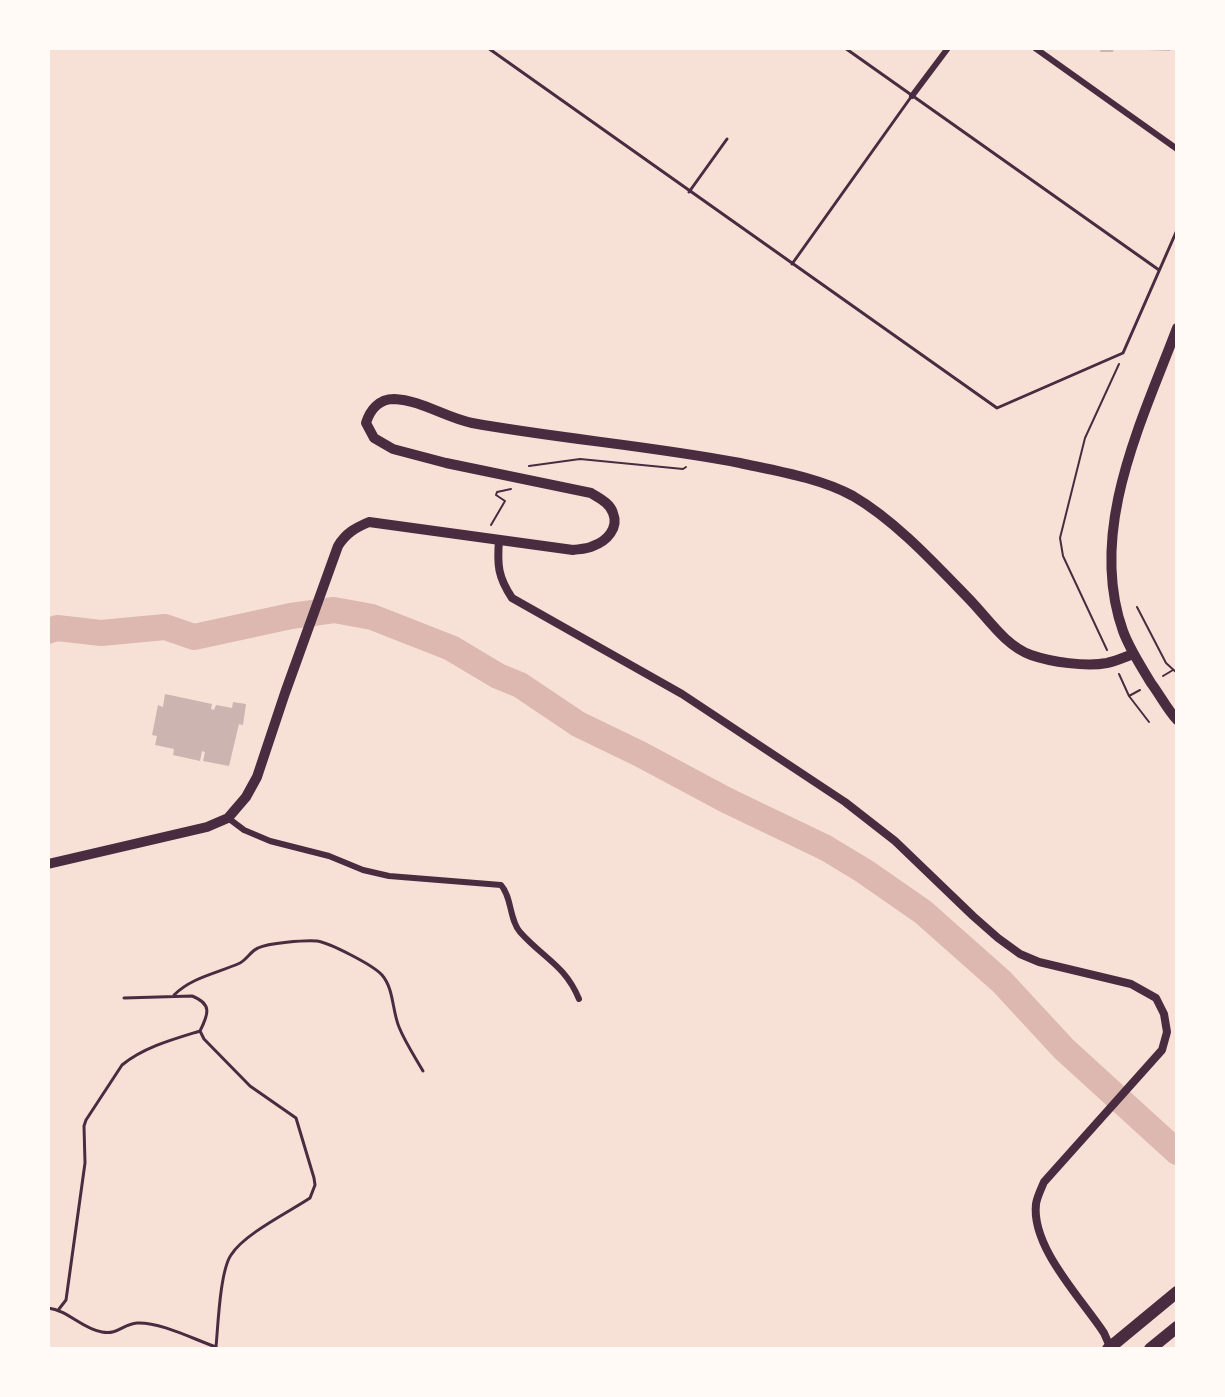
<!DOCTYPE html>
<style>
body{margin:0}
#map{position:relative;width:1225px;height:1397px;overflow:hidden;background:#f7e1d7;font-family:Karla,sans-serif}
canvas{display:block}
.frame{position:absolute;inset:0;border:50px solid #fffaf5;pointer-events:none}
</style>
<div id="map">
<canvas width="1225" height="1397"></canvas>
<div class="frame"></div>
</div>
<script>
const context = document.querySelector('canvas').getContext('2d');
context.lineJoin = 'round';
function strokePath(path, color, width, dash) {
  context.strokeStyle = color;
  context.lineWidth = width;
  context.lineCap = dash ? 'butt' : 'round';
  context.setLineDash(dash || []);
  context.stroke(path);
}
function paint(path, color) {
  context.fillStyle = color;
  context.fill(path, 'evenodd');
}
strokePath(new Path2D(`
 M48,631L57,628L101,633L165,627L194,637L291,616L334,610L372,617L451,648L498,676L520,685L578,724L640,754L726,800L826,848L864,871L923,912L1002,982L1064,1049L1177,1152`), '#dcb8b0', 26);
paint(new Path2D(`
 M1101,48H1114L1113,52H1100Z
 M1145,48H1170V51L1145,50Z
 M165,694L212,704L211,709L214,710L216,705L232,708L233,702L246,704L243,725L239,724L229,766L203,761L205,752L202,751L200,761L173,755L174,749L155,745L157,736L152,735L158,705L163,707Z`), '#ccb4b1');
strokePath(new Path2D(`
 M529,466L580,459L683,469L686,467
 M491,525L505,501L496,495L497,492L511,489
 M1137,607L1166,663L1177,673
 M1107,650L1063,556L1060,538L1085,438L1119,364
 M1119,674L1129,696L1149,722
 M1163,676L1173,670
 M1129,696L1140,690`), '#4a2c40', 2);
strokePath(new Path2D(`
 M488,48L997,408L1123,353L1177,230
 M845,48L1159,270
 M689,192L727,139
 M792,264L911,97
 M174,995C192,977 218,973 240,963C247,959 251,951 258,948C268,943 305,940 317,941C330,943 373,965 382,975C394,989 392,1010 399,1027C405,1042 415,1057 423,1071
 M48,1308C68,1310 82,1329 102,1332C118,1335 123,1324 137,1323C161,1322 193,1339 216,1347C218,1326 220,1271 231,1255C244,1234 289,1212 310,1198L315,1185L314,1178L296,1118L250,1086L204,1039L200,1031C208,1015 213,1004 192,996L124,998
 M59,1309L66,1300L85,1163L84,1126L86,1120L122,1065C144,1047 174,1039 200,1031`), '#4a2c40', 3);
strokePath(new Path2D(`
 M1035,48L1177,149
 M912,96L948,48
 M228,818L244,830L270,841L329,856L363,870L389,876L501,885C512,897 509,919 520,932C543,958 565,965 579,999`), '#4a2c40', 6);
strokePath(new Path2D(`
 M499,540C497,565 498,577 512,598L682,694L845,802L895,841L973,916L998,938L1020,954L1039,962L1131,984L1156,998L1164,1014L1167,1032L1162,1050L1044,1182C1041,1189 1037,1197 1036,1204C1031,1247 1081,1298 1104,1333L1111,1349`), '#4a2c40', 8);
strokePath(new Path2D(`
 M48,864L207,827L228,818L246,797L257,777L285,693L338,546C346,533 355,528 369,522L573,550C580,549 587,549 593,546C607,541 619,528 613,513C610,503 599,498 591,493L446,463L393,449L374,438L366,423C370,410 379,399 394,399C421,400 446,418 472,423C561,439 652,446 740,463C777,471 820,478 853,496C896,521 936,565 971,601C989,620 1006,646 1031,655C1051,662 1086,667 1107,663C1116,661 1125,657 1133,654`), '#4a2c40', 10);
strokePath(new Path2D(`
 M1177,328C1142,421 1087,530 1123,631C1130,650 1141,666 1151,683C1160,695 1167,709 1177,720`), '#4a2c40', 10);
strokePath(new Path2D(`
 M1108,1349L1177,1292
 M1150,1349L1177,1327`), '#4a2c40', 12);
</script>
